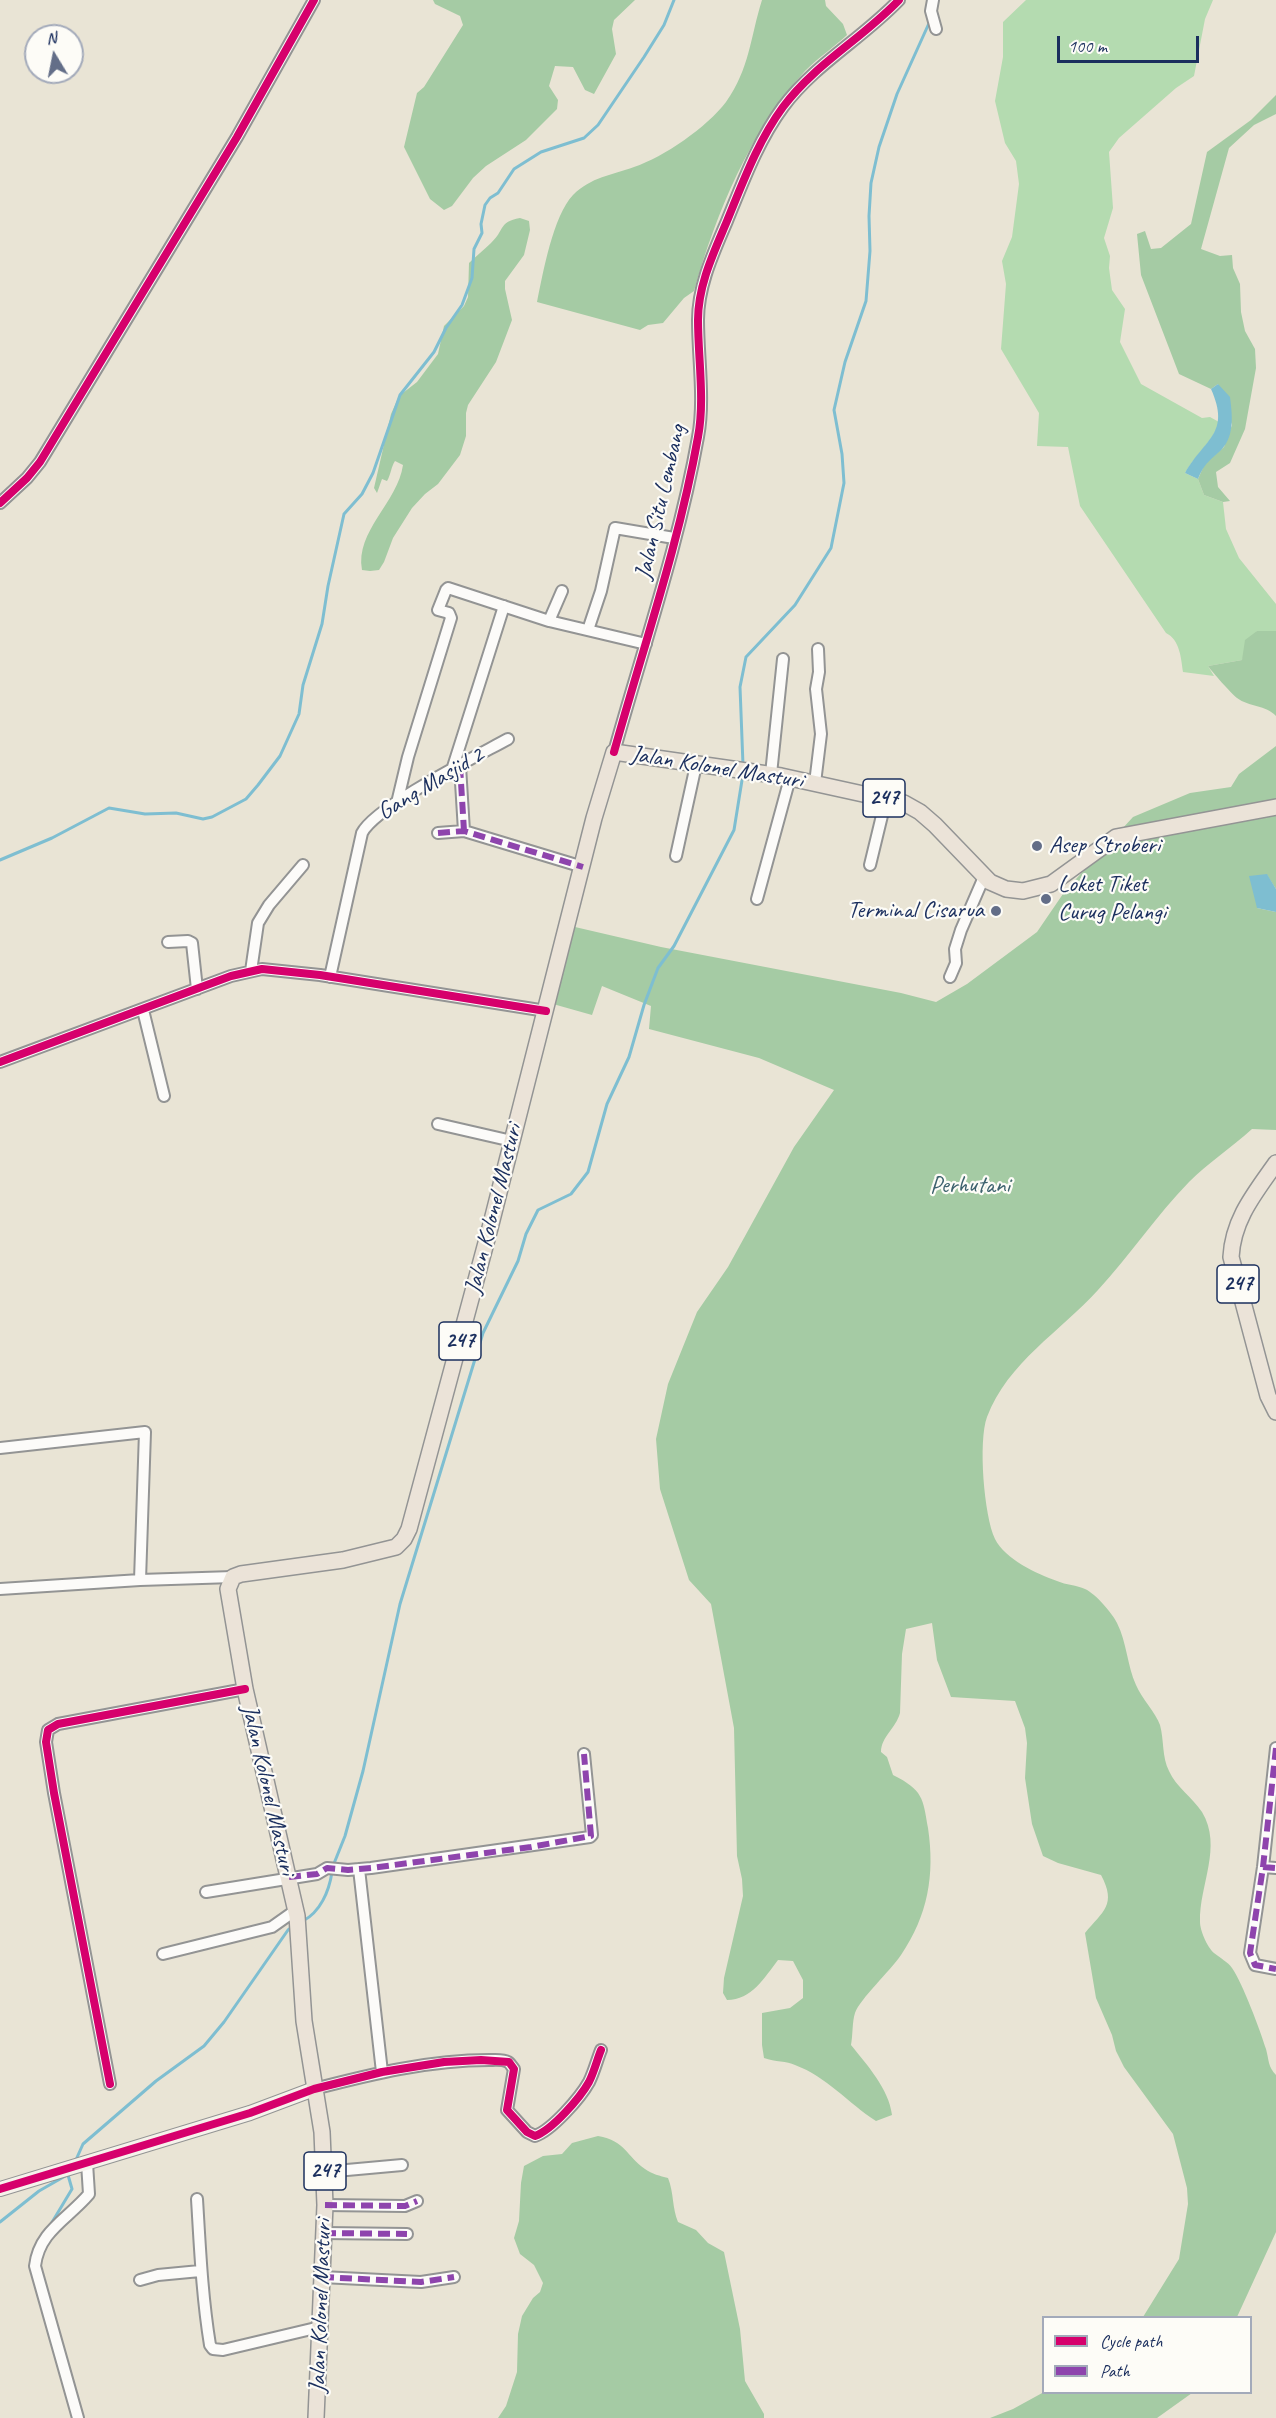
<!DOCTYPE html>
<style>
body{margin:0}
#map{position:relative;width:1276px;height:2418px;overflow:hidden;background:#e9e4d5;font-family:Caveat,sans-serif}
canvas{display:block}
.legend{position:absolute;left:1042px;top:2316px;width:210px;height:78px;box-sizing:border-box;background:#fdfcf7;border:2px solid #a3aaba;margin:0;padding:8px 10px;list-style:none;font-size:18px;color:#1b2f5e}
.legend li{display:flex;align-items:center;gap:12px;height:30px}
.legend b{width:30px;border:2px solid #a3aaba}
.north{position:absolute;left:24px;top:24px;width:60px;height:60px;box-sizing:border-box;background:#fdfcf7;border:2px solid #a3aaba;border-radius:50%;rotate:350deg;font-size:16px;font-weight:700;line-height:24px;text-align:center;color:#1b2f5e}
.north::after{content:'';display:block;margin:auto;width:21px;height:27px;background:#636e88;clip-path:polygon(50% 0,100% 100%,50% 72%,0 100%)}
.scale{position:absolute;left:1057px;top:36px;width:142px;height:27px;box-sizing:border-box;border:3px solid #1b2f5e;border-top:0;padding-left:8px;font-size:18px;line-height:21px;white-space:nowrap;color:#1b2f5e;-webkit-text-stroke:4px #fdfcf7;paint-order:stroke}
</style>
<div id="map">
<canvas width="1276" height="2418"></canvas>
<ul class="legend">
<li><b style="height:8px;background:#d6006c"></b>Cycle path</li>
<li><b style="height:8px;background:#8e44ad"></b>Path</li>
</ul>
<div class="north">N</div>
<div class="scale">100 m</div>
</div>
<script>
const context = document.querySelector('canvas').getContext('2d');
context.lineJoin = 'round';
function paint(path, color) {
  context.fillStyle = color;
  context.fill(path, 'evenodd');
}
function strokePath(path, color, width, dash) {
  context.strokeStyle = color;
  context.lineWidth = width;
  context.lineCap = dash ? 'butt' : 'round';
  context.setLineDash(dash || []);
  context.stroke(path);
}
function label(font, color, halo, rows, align = 'center') {
  context.font = font + ' Caveat,sans-serif';
  context.lineWidth = 4.5;
  context.setLineDash([]);
  context.textBaseline = 'middle';
  context.strokeStyle = halo;
  context.fillStyle = color;
  for (const [text, x, y, turn = 0] of rows) {
    context.save();
    context.translate(x, y);
    context.rotate((+turn || 0) * Math.PI / 180);
    context.textAlign = isNaN(turn) ? turn : align;
    if (halo) context.strokeText(text, 0, 0);
    context.fillText(text, 0, 0);
    context.restore();
  }
}
paint(new Path2D(`
 M1026,0H1213L1205,19L1194,76L1176,88L1119,138L1109,152L1113,208L1104,238L1110,256L1109,268L1112,290L1125,309L1120,342L1141,384L1202,418L1210,417L1219,422C1213,442 1195,455 1185,473L1198,479L1204,495L1223,502L1226,529L1239,558L1276,604V631H1257L1242,660L1208,666L1214,676L1183,672C1181,658 1180,640 1166,633L1080,506L1068,447L1037,446L1039,413L1001,349L1006,284L1002,261L1012,237L1019,184L1016,161L1005,143L995,101L1003,57V22Z`), '#b4dbb0');
paint(new Path2D(`
 M433,0H635L614,20L612,29L616,54L594,94L585,90L573,67L555,66L549,86L558,100L557,109L526,140L486,166L473,178L452,206L444,210L430,199L404,147L417,93L424,87L463,25L460,16L435,4Z
 M762,0H825L826,6L843,24L847,35C834,47 818,58 805,71C750,131 716,213 694,291L684,298L663,323L648,325L640,330L537,302C543,273 553,216 573,195C591,177 612,175 634,167C664,157 707,127 726,102C750,68 750,38 762,0Z
 M1276,95V114L1254,125L1229,148L1201,249L1220,256L1232,255L1233,268L1240,284L1241,312L1245,331L1255,349L1256,368L1245,429L1230,463L1216,472L1218,487L1230,501L1223,502L1204,495L1198,479L1205,463L1224,447L1232,425L1218,384L1211,389L1179,374L1141,275L1137,234L1145,231L1151,249L1161,248L1191,224L1207,152L1251,120Z
 M520,218L529,221L530,230L524,255L505,281V289L512,320L496,362L468,405L466,413V436L460,455L438,484L425,494L412,508L393,538L384,562L379,570L370,571L362,570C355,531 398,502 403,465L395,461C391,467 391,474 387,481L382,479L377,493L374,488L391,414L399,396L417,382L438,354L444,326L464,306L468,297L469,263C476,256 484,250 491,243C505,230 498,222 520,218Z
 M1257,631H1276V716C1266,705 1249,707 1237,698C1230,692 1213,673 1208,666L1242,660L1245,640Z
 M1276,746V889L1267,875L1257,908L1276,912V1130L1252,1129C1232,1147 1208,1163 1189,1182C1156,1216 1130,1255 1098,1290C1060,1332 1008,1362 987,1417C978,1441 984,1516 995,1539C1005,1559 1037,1574 1057,1581C1066,1585 1077,1585 1085,1589C1096,1594 1112,1613 1117,1623C1127,1643 1127,1665 1136,1685C1142,1699 1156,1713 1160,1725C1164,1739 1162,1758 1169,1771C1176,1787 1193,1798 1202,1812C1223,1847 1199,1885 1200,1922C1200,1930 1207,1947 1214,1953C1220,1958 1228,1962 1232,1968C1243,1984 1260,2030 1266,2049C1269,2060 1268,2067 1276,2075V2232L1237,2317H1143L1179,2259L1188,2204L1187,2188L1173,2134L1124,2067L1116,2051L1112,2035L1096,1998L1085,1933C1103,1911 1117,1905 1101,1875L1058,1863L1043,1856L1032,1824L1025,1778L1027,1743L1025,1728L1015,1701L951,1697L937,1660L932,1623L906,1629L902,1654L900,1713C896,1728 881,1737 881,1752L887,1757L893,1775C923,1790 923,1798 928,1828C935,1875 928,1915 901,1955C891,1970 860,1999 855,2013C852,2022 853,2035 851,2045C867,2065 889,2089 892,2115L876,2121C848,2103 827,2077 795,2065C787,2061 775,2062 764,2058L762,2045V2013L790,2008L803,1998V1980L793,1961L778,1960C764,1978 752,2000 727,2000L723,1993L724,1978L743,1896L742,1879L737,1856L734,1728L711,1604L689,1580L660,1489L656,1439L668,1384L697,1312L728,1267L794,1147L834,1090L759,1058L649,1029L651,1006L602,986L592,1015L553,1004L575,927L661,947L901,993L936,1002L967,984L1037,932L1065,891L1133,817L1190,793L1231,787L1239,774Z
 M598,2136C626,2141 626,2156 645,2169C652,2174 660,2176 668,2178C674,2193 672,2208 678,2222L696,2230L708,2243L724,2252L740,2329L745,2381L764,2414V2418H498L506,2406L517,2372L518,2334L522,2316L533,2298L540,2292L543,2283L534,2265L520,2254L514,2238L519,2221L521,2183L524,2166L543,2156L562,2154L572,2143Z
 M1044,2392L1192,2393L1157,2418H990L1013,2409Z`), '#a5cba4');
paint(new Path2D(`
 M1218,384L1230,397C1232,413 1235,435 1222,449C1210,461 1205,462 1198,479L1185,473C1205,438 1231,434 1211,389Z
 M1267,874L1276,889V912L1257,908L1249,876Z`), '#7ebed1');
strokePath(new Path2D(`
 M743,765L740,687L746,657L795,605L831,548L844,483L842,454L834,410L845,362L866,301L870,251L869,216L871,183L879,147L897,94L930,21
 M0,860L52,838L109,808L145,814L176,813L203,819L212,817L246,799L258,785L280,756L299,714L303,685L322,624L328,586L344,514L362,494L373,473L400,395L434,352L446,328L462,305L472,278L474,249L482,233L481,224L485,205L490,198L498,193L514,169L541,152L584,138L598,125L644,57L664,25L674,0
 M333,1866L345,1836L363,1771L400,1604L483,1333L518,1261L526,1234L538,1210L571,1194L588,1172L607,1104L629,1057L644,1005L658,968L674,946L734,830L743,774
 M303,1921C320,1912 329,1892 332,1872
 M75,2162L83,2144L156,2081L204,2046L224,2022L288,1930L292,1927
 M0,2222L39,2191L67,2175
 M51,2224L72,2189L68,2175`), '#7ebed1', 3);
const street = new Path2D(`
 M933,0L931,11L936,29
 M0,503L27,478L40,462L237,137L314,0
 M562,591L549,621L646,644
 M588,630L601,591L615,528L674,538
 M614,752C643,648 679,544 698,437C705,400 698,358 698,320C698,285 714,252 727,221C743,182 758,141 783,107C815,64 863,38 899,0
 M460,766L464,831
 M452,770L504,606
 M771,774L783,659
 M815,783L821,734L816,689L819,672L818,649
 M397,803L408,757L451,618L449,613L438,610L446,590L448,588L549,621
 M438,833L464,831L583,867
 M676,856L696,765
 M870,865L886,799
 M757,899L790,778
 M168,942L188,941L192,943L197,989
 M251,971L258,923L269,905L303,865
 M330,977L362,833C376,806 477,756 508,739
 M950,977L956,963L955,949L961,930L984,877
 M143,1010L164,1096
 M0,1062L231,976L262,969L320,975L546,1011
 M438,1124L512,1141
 M0,1448L145,1432L140,1580
 M0,1589L140,1580L233,1577
 M1276,1748L1263,1867L1250,1953L1255,1965L1276,1969
 M1263,1867L1276,1868
 M359,1869L382,2072
 M206,1892L317,1874L327,1868L348,1870L371,1868L590,1837L592,1835L584,1754
 M163,1954L272,1927L296,1910
 M110,2084L54,1793L46,1742L48,1730L58,1724L245,1689
 M314,2089C372,2074 429,2060 489,2060C495,2060 503,2059 508,2062C509,2062 513,2068 514,2069L507,2110L527,2132L535,2136C552,2130 580,2098 589,2082C594,2072 597,2060 601,2050
 M325,2172L402,2165
 M197,2199C200,2248 202,2296 210,2345L213,2349L223,2350L320,2327
 M325,2205L405,2206L417,2201
 M324,2233L407,2234
 M322,2277L421,2282L454,2277
 M140,2280L158,2275L200,2271
 M78,2418L35,2266C39,2231 68,2219 89,2194L87,2163`);
const secondary = new Path2D(`
 M0,2189L250,2113L314,2089`);
const primary = new Path2D(`
 M1276,1163C1255,1193 1233,1219 1231,1257L1268,1396L1276,1412
 M316,2418L325,2205L322,2132L304,2021L297,1916L245,1689L228,1589L233,1577L241,1574L343,1560L396,1547L404,1539L409,1529L490,1228L594,818L614,752L781,776L904,803L920,812L935,825L990,882L1006,889L1023,891L1051,884L1116,837L1276,807`);
strokePath(street, '#939494', 14);
strokePath(secondary, '#939494', 16);
strokePath(primary, '#939494', 18);
strokePath(street, '#fcfbf9', 10);
strokePath(secondary, '#f6f2eb', 14);
strokePath(primary, '#ebe3d8', 15);
strokePath(new Path2D(`
 M460,766L464,831
 M438,833L464,831L583,867
 M1276,1748L1263,1867L1250,1953L1255,1965L1276,1969
 M1263,1867L1276,1868
 M289,1877L317,1874L327,1868L348,1870L371,1868L531,1847L591,1836L584,1754
 M325,2205L405,2206L417,2201
 M324,2233L407,2234
 M322,2277L421,2282L454,2277`), '#8e44ad', 6, [12, 6]);
strokePath(new Path2D(`
 M0,503L27,478L40,462L237,137L314,0
 M614,752C643,648 679,544 698,437C705,400 698,358 698,320C698,285 714,252 727,221C743,182 758,141 783,107C815,64 863,38 899,0
 M0,1062L231,976L262,969L320,975L546,1011
 M110,2084L54,1793L46,1742L48,1730L58,1724L245,1689
 M0,2189L250,2113L314,2089L382,2072L444,2062L481,2060L509,2062L514,2069L507,2110L527,2132L535,2136C552,2130 580,2098 589,2082C594,2072 597,2060 601,2050`), '#d6006c', 8);
for (const [x, y, r, color] of [
 [1037,846,6,"#636e88"],
 [1046,899,6,"#636e88"],
 [996,911,6,"#636e88"]
]) {
  const dot = new Path2D();
  dot.arc(x, y, r, 0, 2 * Math.PI);
  context.fillStyle = color;
  context.fill(dot);
  strokePath(dot, '#fdfcf7', 2);
}
for (const [x, y, w] of [
 [884,798,42],
 [1238,1284,42],
 [460,1341,42],
 [325,2171,42]
]) {
  const box = new Path2D();
  box.roundRect(x - w / 2, y - 19, w, 38, 4.5);
  context.fillStyle = '#fdfcf7';
  context.fill(box);
  strokePath(box, '#1b2f5e', 1.5);
}
label('bold 22px', '#1b2f5e', null, [
 ["247",884,798],
 ["247",1238,1284],
 ["247",460,1341],
 ["247",325,2171]
]);
label('24px', '#1b2f5e', '#fdfcf7', [
 ["Jalan Situ Lembang",661,502,-77],
 ["Jalan Kolonel Masturi",717,768,9],
 ["Gang Masjid 2",431,784,-31],
 ["Jalan Kolonel Masturi",494,1209,-76],
 ["Jalan Kolonel Masturi",268,1790,77],
 ["Jalan Kolonel Masturi",321,2306,-88]
]);
label('24px', '#1b2f5e', '#fdfcf7', [
 ["Asep Stroberi",1049,846],
 ["Loket Tiket",1058,885],
 ["Curug Pelangi",1058,913],
 ["Terminal Cisarua",984,911,"right"]
], 'left');
label('24px', '#3c616d', '#fdfcf7', [
 ["Perhutani",970,1186]
]);
</script>
